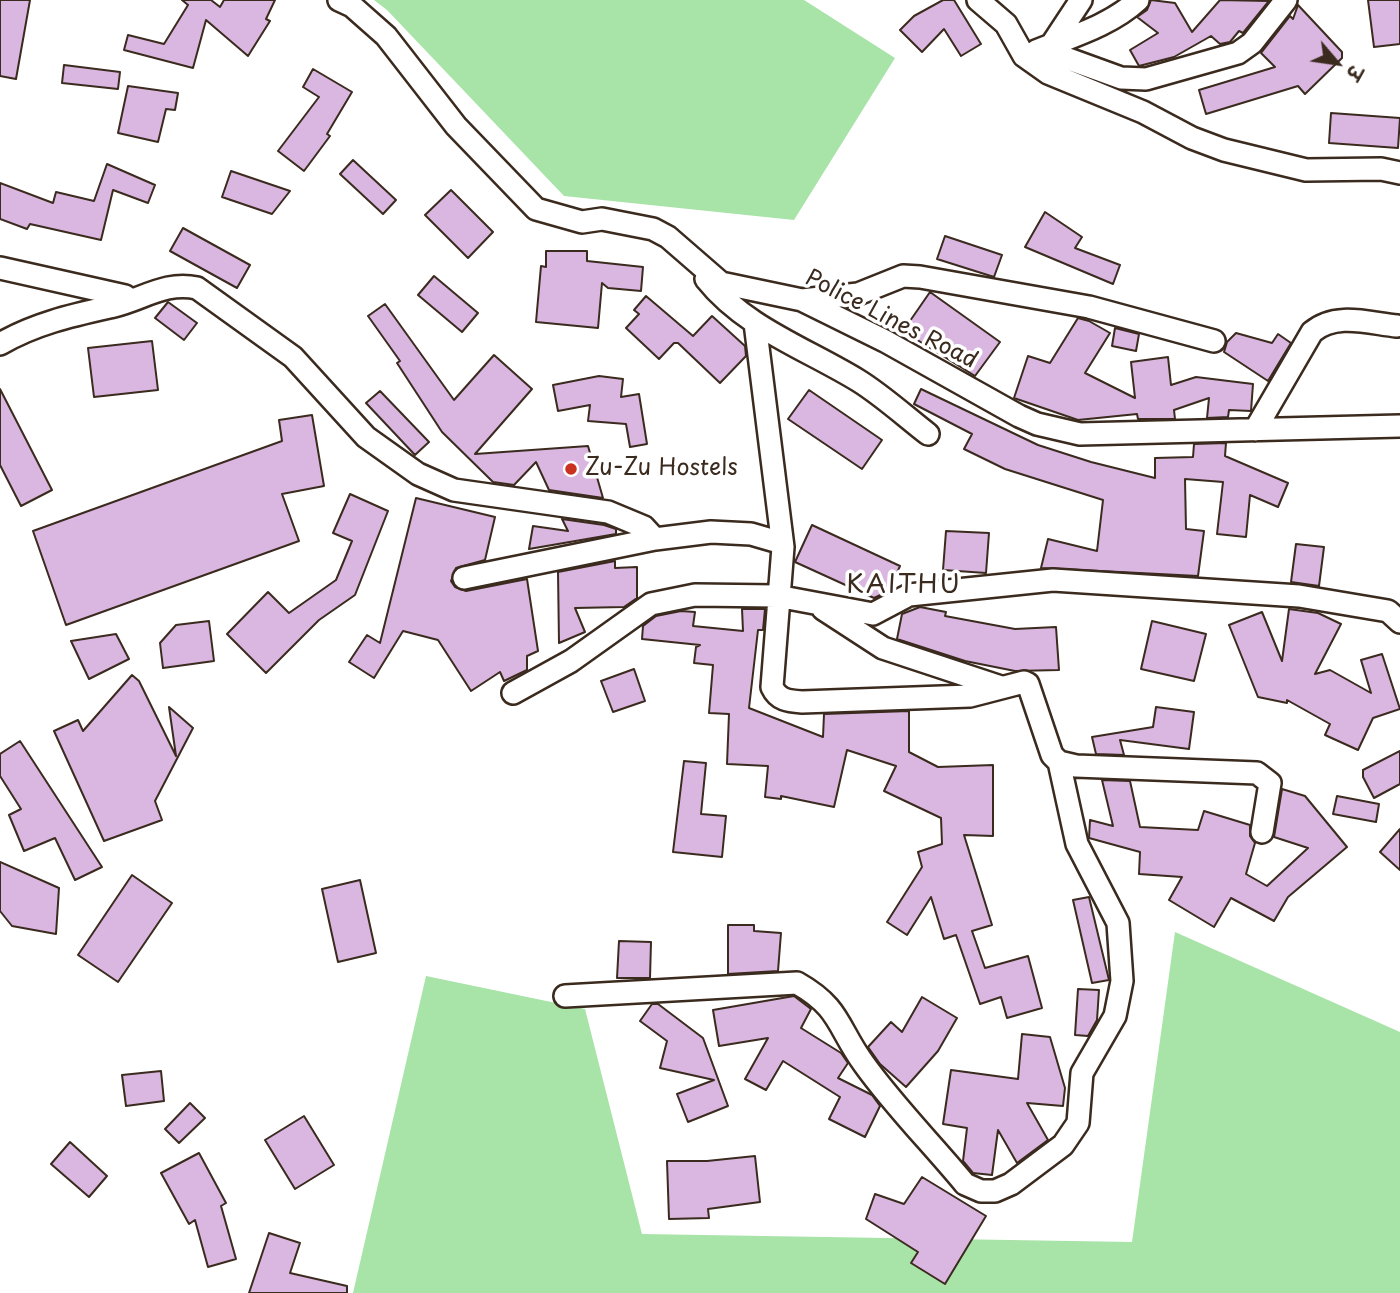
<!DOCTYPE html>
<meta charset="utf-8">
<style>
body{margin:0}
#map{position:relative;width:1400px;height:1293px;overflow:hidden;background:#fff;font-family:"Playpen Sans","Playpen Sans Deva",sans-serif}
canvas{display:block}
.north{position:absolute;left:1302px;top:28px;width:70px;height:70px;-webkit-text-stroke:5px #fff;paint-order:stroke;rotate:119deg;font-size:19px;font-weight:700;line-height:28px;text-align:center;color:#3b2a1e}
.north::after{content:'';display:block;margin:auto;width:24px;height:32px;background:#3b2a1e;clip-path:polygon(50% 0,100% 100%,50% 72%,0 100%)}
</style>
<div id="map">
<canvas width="1400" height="1293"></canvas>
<div class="north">उ</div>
</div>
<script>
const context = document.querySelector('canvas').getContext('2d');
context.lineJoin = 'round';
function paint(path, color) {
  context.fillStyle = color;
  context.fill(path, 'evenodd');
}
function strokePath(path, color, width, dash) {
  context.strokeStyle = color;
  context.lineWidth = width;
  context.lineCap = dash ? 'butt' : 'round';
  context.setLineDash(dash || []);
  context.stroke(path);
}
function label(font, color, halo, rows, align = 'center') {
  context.font = font + ' "Playpen Sans",sans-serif';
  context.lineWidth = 7;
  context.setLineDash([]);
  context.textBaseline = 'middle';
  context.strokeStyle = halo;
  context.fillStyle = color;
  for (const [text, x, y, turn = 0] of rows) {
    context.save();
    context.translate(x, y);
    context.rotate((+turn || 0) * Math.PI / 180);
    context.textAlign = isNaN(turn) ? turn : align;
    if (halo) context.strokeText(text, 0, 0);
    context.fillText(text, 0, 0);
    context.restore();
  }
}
paint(new Path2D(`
 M374,0H804L895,58L794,220L564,196L387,10Z
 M1175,932L1400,1032V1293H353L426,976L585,1009L642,1234L1132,1242Z`), '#a8e3a8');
const building = new Path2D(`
 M0,0H30L16,79L0,76Z
 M182,0H211L220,7L224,0H275L266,19L270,21L248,56L206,20L193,68L124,50L128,35L164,44L188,5Z
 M943,0H954L981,44L961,56L944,29L922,52L900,30L914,16Z
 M1151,0L1175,3L1192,32L1220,0L1269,1L1243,33L1239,31L1230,42L1220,44L1211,36L1174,57L1139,66L1130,50L1158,33L1137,17L1147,10Z
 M1368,0H1400V44L1374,47Z
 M1298,5L1342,52V58L1305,94L1298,86L1206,114L1199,90L1275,67L1261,53L1290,16L1293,19Z
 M64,65L120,72L118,89L62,83Z
 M313,69L352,92L327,134L330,136L304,171L278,151L319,97L303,87Z
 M128,86L178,93L175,110L166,109L158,142L118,133Z
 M1331,113L1400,118L1398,148L1329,143Z
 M353,160L396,200L383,214L340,174Z
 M107,164L155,185L148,203L113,190L101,240L30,224L27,229L0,219V183L53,203L56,192L94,201Z
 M231,171L290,191L272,214L222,197Z
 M451,190L493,232L468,258L425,215Z
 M1045,212L1082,237L1075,248L1120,265L1113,284L1025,247Z
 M183,228L250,265L237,288L170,251Z
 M945,236L1002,255L994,277L937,259Z
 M546,251H587V261L643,267L641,291L608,288L602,283L598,328L536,322L541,266L546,267Z
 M434,276L478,313L462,332L418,295Z
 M930,292L1000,342L975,376L903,331Z
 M646,296L693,336L712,316L745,346L746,356L720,383L678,343H674L659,359L626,328L639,314L634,310Z
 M168,302L197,323L184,340L155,318Z
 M385,304L454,400L494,355L532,389L475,454L588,446L603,498L549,490L536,462L514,485L493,482L442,432L397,363L400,361L368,316Z
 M1078,318L1089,321L1110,333L1085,373L1135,398L1131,362L1168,357L1171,385L1196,377L1253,384L1251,411L1229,410L1228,417L1207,418L1209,398L1174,410L1175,419H1138L1137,414L1078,420L1014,398L1028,356L1050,363Z
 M1115,328L1139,334L1136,351L1112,346Z
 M1236,333L1272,343L1278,334L1291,343L1268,381L1224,352L1227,342Z
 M152,341L158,390L94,397L88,348Z
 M599,376L623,379L621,397L639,394L647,444L630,447L626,424L588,421L590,405L558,411L553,385Z
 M0,389L52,490L21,506L0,465Z
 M921,389L1038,445L1091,462L1155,478V458L1193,457L1194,444L1226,443L1225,456L1288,483L1278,507L1250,495L1246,537L1217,534L1223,482L1185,479L1186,529L1204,531L1198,576L1041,568L1048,539L1097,551L1103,500L1005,469L964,449L972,434L914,404Z
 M809,390L882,440L862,469L788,419Z
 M380,391L429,442L415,455L366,403Z
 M312,415L324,486L282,494L299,541L66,625L33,531L282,441L279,420Z
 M350,494L388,511L355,595L319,620L266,673L227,634L268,592L289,613L336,580L352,541L333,533Z
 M416,498L495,517L485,560L456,568L451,581L455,587L466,591L527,579L538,651L527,656V670L504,681L500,672L471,691L438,640L403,631L374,678L349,662L367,635L380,643Z
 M562,519L604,525L616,529V534L529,549L533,526L568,531Z
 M812,525L900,566L889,591L874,598L795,562Z
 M946,531L989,533L986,573L943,570Z
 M1296,544L1324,547L1319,586L1291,582Z
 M615,561V568L637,567V598L624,607L575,608L585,632L559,643L558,572Z
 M920,607L946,612L945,616L1015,629L1056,627L1059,670L1015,671L965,661L897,639L902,614Z
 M742,609H765L763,630H758L749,708L823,737L824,714L909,711V752L938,767L993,765V836L964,835L992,925L972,931L985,968L1028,956L1042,1008L1007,1018L1001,997L980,1004L956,935L944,939L931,897L907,935L887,922L922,867L918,852L942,844L941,818L884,791L896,766L847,750L834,807L781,796V799L765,797L768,766L727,764L729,714L709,713L713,665L694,663L696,647L700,645L642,639L643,626L656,616L681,611L695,612L693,626L743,631Z
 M1289,609L1318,613L1341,624L1315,674L1330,670L1371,693L1361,660L1382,654L1400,709L1373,718L1358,750L1325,735L1330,724L1287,700V703L1258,697L1229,625L1262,612L1282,661Z
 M209,621L214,661L163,668L160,643L176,625Z
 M1152,621L1206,634L1194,681L1141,669Z
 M116,634L129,659L89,679L71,641Z
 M634,669L645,701L613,712L601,681Z
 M132,675L139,681L176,756L169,707L193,728L155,801L162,820L104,841L54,731L78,720L83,731Z
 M1156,707L1194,712L1189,749L1120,740L1124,755L1096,754L1092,737L1153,727Z
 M20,741L102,867L75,880L55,838L24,851L9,815L21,809L0,776V754Z
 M1400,751V784L1374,798L1363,777V770Z
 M684,761L706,763L701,814L726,816L722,857L673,852Z
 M1102,780L1130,781L1140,827L1198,830L1204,811L1250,825V836L1255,843L1246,874L1267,886L1308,848L1274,837L1282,789L1305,796L1347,847L1288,897L1274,921L1231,898L1214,927L1169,900L1182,877L1139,874L1140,852L1089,838L1090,820L1113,826Z
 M1337,796L1379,804L1376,822L1333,814Z
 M1400,829V870L1380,852Z
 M0,862L59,888L56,934L12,926L0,911Z
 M132,875L172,903L118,982L78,955Z
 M360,880L376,953L338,962L322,889Z
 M1089,897L1109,980L1092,983L1073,900Z
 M728,925H754V931L781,933L778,971L728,974Z
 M619,941L651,942L650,978H617Z
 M1078,989L1099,990L1097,1020L1088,1036L1075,1035Z
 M794,996L811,1009L801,1028L841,1053L848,1063L838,1078L872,1095L880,1106L865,1137L829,1119L840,1097L783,1061L766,1090L745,1079L768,1038L719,1046L713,1010Z
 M922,997L957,1018L938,1051L906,1087L880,1064L868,1047L891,1022L902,1032Z
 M652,1004H658L703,1038L728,1106L688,1122L677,1094L714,1080L660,1068L667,1041L640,1021Z
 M1022,1034L1050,1037L1065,1088L1063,1106L1027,1103L1048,1140L1017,1163L998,1130L992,1175L973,1173L963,1161L967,1128L943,1124L951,1070L1018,1079Z
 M161,1071L164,1101L126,1106L122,1075Z
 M190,1103L205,1118L179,1143L165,1129Z
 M304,1116L334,1165L295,1189L265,1140Z
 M70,1142L107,1176L89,1197L51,1164Z
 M199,1153L226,1203L221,1206L236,1259L208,1267L195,1220L189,1224L161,1173Z
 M755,1156L760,1202L708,1209L709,1218L669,1219L667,1161H707Z
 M922,1177L986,1216L945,1284L911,1263L918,1252L866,1219L875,1194L904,1204Z
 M269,1233L300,1243L290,1273L347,1286V1293H249Z`);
paint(building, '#dab7e1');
strokePath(building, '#3b2a1e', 2);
const minor = new Path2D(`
 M339,0L352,6L386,36L456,126L536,209L582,222L602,219L653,229L668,237L721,283L802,300L885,341L1019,416L1037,424L1080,434L1400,426
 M978,0L1006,24L1024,56L1048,73L1143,112L1192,138L1224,150L1306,170L1381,169L1400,173
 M1052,44L1081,0
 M1041,49L1121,78L1146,79L1238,53L1252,43L1286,0
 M1036,51C1070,37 1110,26 1138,0
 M0,268L125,296L130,300
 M706,279C745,328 807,349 859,381C883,396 906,417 928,434
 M802,300L858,294L903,276L920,277L1089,307L1214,341
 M755,323L783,547L772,687C778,700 788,701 802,702L970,696L1024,682L1028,684L1052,755L1059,762L1076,766L1257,773L1270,783L1262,832
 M0,344C36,323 74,315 114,306C143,299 166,281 197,288L293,357L366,437L418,474L454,490L608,512L644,527L655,539
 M1255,430L1312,332C1336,312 1368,323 1397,326
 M464,578L655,539L711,532L751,534L782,543
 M823,609L883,648L1001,687
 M513,693L571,661L651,604L695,595L777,596L873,614L909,595L1053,580L1299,596L1388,611L1400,622
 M565,996L797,983C841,1008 837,1027 864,1064C894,1106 932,1144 965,1184L981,1191H995L1011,1184L1063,1145L1078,1123L1082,1073L1115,1016L1122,981L1118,923L1077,844L1059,762`);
strokePath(minor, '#3b2a1e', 26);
strokePath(minor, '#fff', 21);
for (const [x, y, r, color] of [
 [571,469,7,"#c8321e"]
]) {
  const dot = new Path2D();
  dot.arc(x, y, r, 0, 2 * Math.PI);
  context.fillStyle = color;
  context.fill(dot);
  strokePath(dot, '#fff', 2.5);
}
label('23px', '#3b2a1e', '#fff', [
 ["Police Lines Road",891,320,27]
]);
label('23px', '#3b2a1e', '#fff', [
 ["Zu-Zu Hostels",585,469]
], 'left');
context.letterSpacing = '2px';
label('26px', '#3b2a1e', '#fff', [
 ["KAITHU",904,586]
]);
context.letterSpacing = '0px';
</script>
